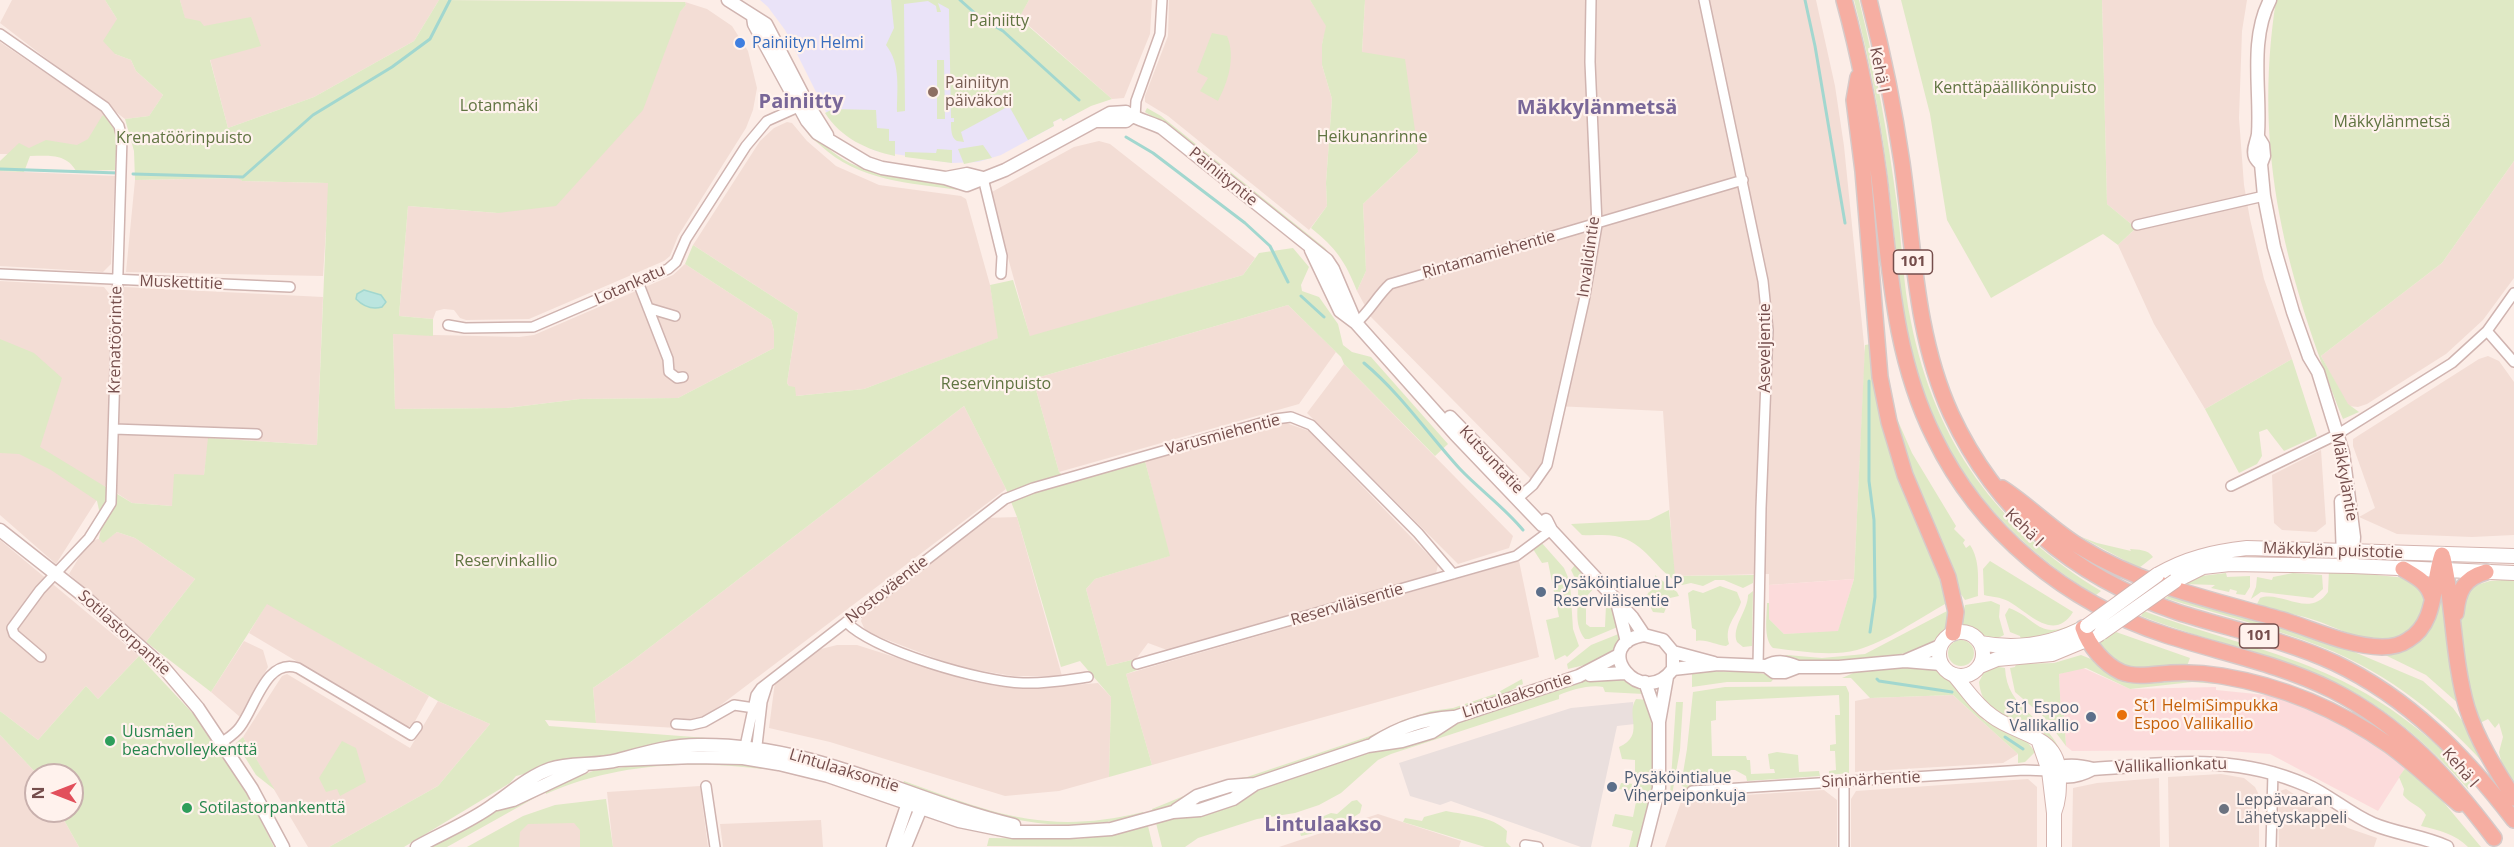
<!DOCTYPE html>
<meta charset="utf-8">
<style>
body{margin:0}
#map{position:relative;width:2514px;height:847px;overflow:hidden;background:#fcede7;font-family:"Open Sans",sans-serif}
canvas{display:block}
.north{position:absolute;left:24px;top:763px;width:60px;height:60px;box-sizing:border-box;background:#fff2ed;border:2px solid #c8b0ad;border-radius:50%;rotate:270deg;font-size:16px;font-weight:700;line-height:24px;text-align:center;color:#754e4c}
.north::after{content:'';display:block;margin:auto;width:21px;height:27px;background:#e24f5b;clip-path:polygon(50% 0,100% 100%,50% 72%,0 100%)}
</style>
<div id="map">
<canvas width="2514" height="847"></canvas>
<div class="north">N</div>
</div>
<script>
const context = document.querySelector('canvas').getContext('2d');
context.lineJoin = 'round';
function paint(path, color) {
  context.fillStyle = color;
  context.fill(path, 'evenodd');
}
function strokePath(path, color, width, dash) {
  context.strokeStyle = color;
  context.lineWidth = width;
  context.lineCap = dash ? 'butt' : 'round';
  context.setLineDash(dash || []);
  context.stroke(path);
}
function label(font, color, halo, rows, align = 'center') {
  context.font = font + ' "Open Sans",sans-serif';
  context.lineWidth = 4.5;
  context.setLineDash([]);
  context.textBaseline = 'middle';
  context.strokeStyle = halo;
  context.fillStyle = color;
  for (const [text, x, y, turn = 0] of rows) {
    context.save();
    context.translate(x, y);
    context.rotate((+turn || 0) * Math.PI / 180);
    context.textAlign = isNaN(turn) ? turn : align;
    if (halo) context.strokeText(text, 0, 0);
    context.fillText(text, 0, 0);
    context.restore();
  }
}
paint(new Path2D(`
 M12,0H105L117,19L115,54L131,60L136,71L163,95L149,116L125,119L0,23Z
 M180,0H439L414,41L314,97L228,128L210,59L185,20Z
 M1029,0H1152L1150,34L1124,98L1112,99L1019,17Z
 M1169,0H1310L1327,26L1322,44V65L1332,99L1326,183L1327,206L1309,230L1168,116L1145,102V96L1168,36Z
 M1365,0H1816L1835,86L1844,146L1865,354L1854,579L1769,585V574L1674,576L1663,411L1555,406L1543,465L1531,479L1371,317L1357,291L1366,271L1363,204L1418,152L1362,52Z
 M2102,0H2247L2242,31L2239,118L2244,185L2250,219L2264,279L2292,359L2205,409L2154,324L2118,245L2136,228L2107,204Z
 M685,2L707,9L732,26L748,51L757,88L753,110L746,128L678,236L670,256L664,261L529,319L466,320L460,318L454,310L444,309L436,311L433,319L399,316L408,206L498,213L686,5Z
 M0,42L106,114L117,154H0Z
 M787,122L792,123L807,141L836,166L879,185L961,196L966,199L990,285L999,338L864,389L796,396L787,383L798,313L693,245L760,141L774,128Z
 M1099,141L1110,144L1255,258L1243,275L1030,337L990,193L1074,147Z
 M2514,161V278L2483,320L2446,354L2367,404L2358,407L2348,406L2321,356L2442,263Z
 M0,171L115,176L111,264L103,272L0,266Z
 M239,178L242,181L329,183L323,276L126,272L135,180Z
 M685,264L771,320L774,331V348L678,398L580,399L507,408L395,409L393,334L519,337L534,335L673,275Z
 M0,281L104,287L111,296L107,484L56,564L0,515Z
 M124,287L323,297L317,445L209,438L204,475L172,506L132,503L115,492Z
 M1288,305L1336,352L1299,404L1059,472L1033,379Z
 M2488,356L2499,361L2514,382V535L2472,537L2397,534L2359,517L2375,508L2353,446V439L2479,359Z
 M1344,364L1513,536L1509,548L1458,564L1307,413Z
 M964,406L1006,489L705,717L676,728L596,723L593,688L632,661Z
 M1275,423H1286L1309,431L1438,565L1436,573L1167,650L1148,643L1136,659L1107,666L1086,589L1095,579L1169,556L1145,461Z
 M2321,450L2326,524L2316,532L2282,530L2274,523L2272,475Z
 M1017,517L1062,676H1013L958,667L869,633L864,628L861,621L864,612L985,518Z
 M117,532L135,538L195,579L146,642L69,574L89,541L99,539L103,542Z
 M0,540L139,656L98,699L86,686L38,740L0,711Z
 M1519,561L1539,657L1152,765L1126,674Z
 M267,603L429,696L413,725L407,727L249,633Z
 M244,641L263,650L268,667L240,717L211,692Z
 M837,645H857L970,681L991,685L1027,689L1098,683L1111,697L1109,777L1059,791L1005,796L830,742L769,728L775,682L780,676L817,650Z
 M287,674L410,748L438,701L490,724L438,786L329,847H308L243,737L282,676Z
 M1953,695L2018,754L2003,763L1855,772V701L1870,698Z
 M0,735L38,775L36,811H59L79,847H0Z
 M2221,774L2244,778L2255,787L2259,795V847H2169L2168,777Z
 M2159,778L2160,847H2072L2073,788L2097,783Z
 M2028,779L2037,787V847H1851V799L1856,791Z
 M700,786L708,847H613L607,792Z
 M2286,789L2348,828L2377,838L2374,847H2279L2278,794L2280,791Z
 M1824,790L1837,800V847H1665L1682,799Z
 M584,802L589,847H478L510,827Z
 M1378,814L1461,841L1459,847H1279Z
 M821,820L823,847H723L720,824Z`), '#f3ddd5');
paint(new Path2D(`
 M1854,579L1838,632L1784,634L1769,619V585Z
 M2081,667L2130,689L2216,687V690L2286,697L2341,722L2406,767L2378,811L2270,754L2213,750L2072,751L2066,746L2064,715L2061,716L2059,674Z`), '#fcdbdb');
paint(new Path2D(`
 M1633,702L1635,724L1617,726L1591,847H1581L1451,801L1440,805L1410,796L1399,763L1571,708Z`), '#eadfdd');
paint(new Path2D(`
 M760,0H936L962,16L1076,114L1063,121L1061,118L1053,122L1054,126L1001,155L978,162L952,163L876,151L855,141L830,120L785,30L768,7Z`), '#eae3f8');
paint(new Path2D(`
 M105,0H180L185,18L200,21L204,26L251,17L261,46L210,60L228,128L314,97L414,41L439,0L685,2L686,5L680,12L643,110L556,206L498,213L408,206L399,316L433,319V336L393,334L395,409L507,408L580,399L678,398L774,348V331L771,320L685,264L693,245L798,313L787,383L789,386L795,387L796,396L864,389L998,338L990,285L1013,280L1030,336L1243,275L1259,253L1293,248L1309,267L1301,285L1302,291L1319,297L1338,324L1343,345L1352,352L1371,357L1448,444L1435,456L1344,364L1341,357L1288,305L1033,379L1059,472L1070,481L1145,461L1170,556L1095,579L1086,589L1107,666L1136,659L1140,669L1126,674L1152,765L1109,777L1111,697L1080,661L1061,667L1017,517L1006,489L964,406L632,661L593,688L596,723L545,720L549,726L720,739V742L675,743L589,758L516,776L510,783L404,847H329L438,786L490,724L438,701L267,604L211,692L146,642L195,579L135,538L117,532L103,543L99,539L102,523L97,501L51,470L19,454L0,453V339L34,353L62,378L40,447L132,503L172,506L174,474L204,475L208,438L317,445L328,183L242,181L238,178L135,180L134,151L125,119L149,116L163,95L136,71L131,60L115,54L103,41L117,19Z
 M891,0H1029L1019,18L1112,99L1091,106L1063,121L1061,118L1053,122L1054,126L1028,140L1009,106L961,132L964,142L957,141C951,138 951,129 951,122H954V118H951L949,9L938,3L941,12H937L936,6L928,1L904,4L905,111L897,112C897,89 901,64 886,45L894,28Z
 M1310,0H1365L1362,52L1405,59L1418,152L1363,204L1366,271L1357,291C1345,261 1336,248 1311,228L1327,206L1326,183L1332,99L1322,65V44L1326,26Z
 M1854,0H1859C1876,68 1888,136 1897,205C1902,244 1903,284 1911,322C1935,442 1997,528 2101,591L2096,595C1993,534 1925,441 1904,322C1897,278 1895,232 1889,187C1882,124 1870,62 1854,0Z
 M1901,0H2102L2107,204L2136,228L2118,245L2103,234L1991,298L1947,220L1930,114Z
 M2276,0H2514V161L2442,263L2321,356L2348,404L2359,412L2343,419C2287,277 2252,155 2276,0Z
 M1212,33L1227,36C1236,57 1228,82 1218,101L1200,91L1208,78L1197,72Z
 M937,60H944L945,119H937Z
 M1147,108L1161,116L1325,248L1339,265L1349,290L1346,291L1340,276L1164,124L1145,112Z
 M833,109L876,110L877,128L889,129V141H895V156C867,150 841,138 825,113Z
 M106,114L117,135L115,170L76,171C66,153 48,156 30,156L24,172L0,171V161L19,143L29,148L46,140L77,145L88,139L102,116Z
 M806,129C820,141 834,155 850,163C883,179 924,178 959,187V190C910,183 858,181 820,145C814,140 807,135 806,129Z
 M983,145L992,158L964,164L958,149Z
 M937,149L952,150V163L905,157V152L936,153Z
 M1871,344L1947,592L1945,604C1918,619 1886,642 1857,650C1831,657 1799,651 1773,648C1763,639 1767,616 1767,603H1769V619L1784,634L1838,631L1854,579L1865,345Z
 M2292,359L2317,436L2284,451L2267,429L2259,432L2262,456L2257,464L2239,473L2205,409Z
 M1891,405L1912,453L1956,526L1954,529L1965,540L1963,543L1966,548L1970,545C1980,560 1978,579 1978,596L1965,600L1956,587L1914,487Z
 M1669,510L1675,576L1754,575L1753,583L1743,588L1724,580H1715L1703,586L1691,583L1682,585C1656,572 1646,541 1615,536C1604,534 1593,536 1582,535L1571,524L1649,520Z
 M2079,536L2097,543L2131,551L2130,549C2138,550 2148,549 2153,557L2139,568Z
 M1541,542L1564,568L1570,582L1573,629L1579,646L1567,657L1565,655L1555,660L1546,620L1559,617L1548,562L1542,563L1533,549Z
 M1990,561L2073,612C2054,643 2028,612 2008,601C2000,597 1992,597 1984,595L1983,569Z
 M1575,565L1591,581L1594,588L1586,597V624L1590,627H1605L1606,605L1598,604L1596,602L1600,596H1603L1615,610L1620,626L1589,639H1585C1573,624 1579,606 1578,589C1577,582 1574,576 1571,570Z
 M2329,570L2406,578C2440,595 2421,638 2391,641C2363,643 2337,627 2311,619C2294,613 2273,612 2257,604L2260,598C2281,590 2309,619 2328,592Z
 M2226,573L2227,577L2250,576V587L2245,595L2236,594L2237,591L2230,589L2229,592L2211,588L2215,585L2184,584L2193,577Z
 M2293,573L2322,575L2323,589L2313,598L2261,592L2251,599L2256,587L2257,577L2272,580L2273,577Z
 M1655,575L1677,592L1679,596L1670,598L1664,613L1653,612L1646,599L1648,593L1660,584L1655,578Z
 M2440,576L2461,706L2426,675L2381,653L2410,644Z
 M2514,579V786L2503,769L2499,752L2503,737L2499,723L2495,728L2488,719L2478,724L2465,667L2460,614L2467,588L2490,581Z
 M1720,586L1737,592L1741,602C1736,618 1724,625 1729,644L1726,646C1715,645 1707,639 1696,641V630L1692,628L1688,593L1693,590L1703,593Z
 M1753,591L1752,646L1743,647L1737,642C1731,627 1748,611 1748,595Z
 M2173,594L2326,640L2423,681L2453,708L2468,729L2493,774C2447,720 2389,673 2322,647C2271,627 2217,614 2165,598Z
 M1991,601L2000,605L1999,617L2004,635L1994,640C1981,636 1974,626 1960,625L1965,605Z
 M2009,608C2039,619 2038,642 2077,622L2081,623L2066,631L2021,640L2020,636L2010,632L2005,615Z
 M1949,610C1949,616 1949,623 1946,628C1928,659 1854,662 1821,662C1808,662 1796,659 1784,660V656L1787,655L1822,658L1865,654Z
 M2144,611C2243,648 2329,658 2415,727C2436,743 2457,763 2472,785L2468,789C2435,752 2400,719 2357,694C2290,656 2212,644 2141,616Z
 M2116,632L2190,658L2186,669H2133L2114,662L2099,644L2102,639Z
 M1621,633C1619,659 1589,664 1568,669L1567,664L1591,645Z
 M1948 653a13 13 0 1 1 26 0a13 13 0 1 1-26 0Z
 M2081,655L2091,659L2108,672L2212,679L2229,685L2192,682L2130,689L2086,668L2059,674L2061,715H2064L2066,746L2045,718L2015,692L2010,668L2015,667L2016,664L2054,663Z
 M139,656L199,720L249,796L274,847H79L59,811H72V775H38L0,735V711L38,740L86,686L98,699Z
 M1916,666L1937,671L1955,686L1985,721L2026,740L2035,752L2025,762L2018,763V754L1953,695L1870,698L1851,678H1842L1860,670Z
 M1994,666L2005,668C2007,710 2044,715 2060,750C2053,747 2048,736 2041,731C2020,715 1983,721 1979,682L1984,672Z
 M1692,671L1753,672L1776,676L1771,682H1727L1692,687Z
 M1619,677L1637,686L1644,694L1605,692L1603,687C1591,684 1570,690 1559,695V699L1391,754L1378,760L1341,793L1319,805L1295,813L1257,819L1198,838L1185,847H1162L1156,823L1575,682Z
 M1522,679L1523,684L1502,695L1153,812L1152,809L1218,782L1247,777L1370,736L1403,720L1431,711L1453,708L1495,694Z
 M1846,686L1849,693V773L1829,775V771L1836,770L1835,751H1830V745L1836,744L1835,715H1840L1839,695L1716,701V720L1711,721L1712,756H1746L1747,760H1750L1751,774L1775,773L1774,769H1770L1768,754L1777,752L1798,755L1799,772L1819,771L1820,776L1747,781L1746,776L1735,770H1731L1714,783L1687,789L1681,785L1687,749L1693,692L1725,687Z
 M1636,699L1648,700L1655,750V781L1641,847H1629L1633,831L1612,826L1615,814L1633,817L1638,792L1619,789L1621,783L1635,784V760L1622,759L1619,747C1646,735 1625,716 1636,699Z
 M1676,702H1683L1680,750L1672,795H1670Z
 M243,737L275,790L256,775L238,746L236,743Z
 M342,741L356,748L366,782L340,796L337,789L326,792L319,778Z
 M666,762L762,764V769C690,760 612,764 546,794L544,790L593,771Z
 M2406,767L2440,798L2481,847H2468C2455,834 2439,830 2421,826L2426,815C2421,806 2410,804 2403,795L2404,789L2399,777Z
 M904,781C993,813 1046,836 1143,812V815C1046,839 993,815 902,785Z
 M537,793L538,796L447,847H431L498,809Z
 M606,799L613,847H580V830L574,823L528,824L520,832L519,847H467L523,816L555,805Z
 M1357,800L1362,805L1360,813L1336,828L1301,836L1298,827L1331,813L1337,814L1352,801Z
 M1446,811C1466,815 1492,816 1507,831L1506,842L1511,847H1485L1403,822L1405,818L1422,821L1424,817Z
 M1148,826L1153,847L987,846L989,838L1078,839L1103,836Z`), '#dfe9c5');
const water = new Path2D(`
 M364,290L381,295L386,302L382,307C372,310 363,306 356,299L357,294Z`);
paint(water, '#bbe5df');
strokePath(water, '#a2d7cf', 1.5);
strokePath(new Path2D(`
 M960,0L978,16L1003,31L1079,100
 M1805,0L1815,46L1845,223
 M1126,137L1153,153L1245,223L1270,246L1288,282
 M0,169L118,173
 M133,174L243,177L313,115L392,67L430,39L450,0
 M1301,296L1324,317
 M1364,363C1401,394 1428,434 1460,469C1480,490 1504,507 1523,530
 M1869,381V481L1874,520L1875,597L1870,632
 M1877,679L1879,681L1952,692
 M2005,737L2023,749`), '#a2d7cf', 3);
const minor = new Path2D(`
 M1704,0L1763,281L1768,330L1761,508L1758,666
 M0,34L105,107L119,126L122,138L111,503L89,538L40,590L12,628L14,634L41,657
 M1135,117L1136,101L1160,34L1162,0
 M983,178L1002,256L1001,274
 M2137,225L2264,196
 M0,274L290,287
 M638,282L668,359L669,372L677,378L683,377
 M648,308L675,316
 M1356,323C1370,311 1377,296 1390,284L1743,180
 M448,325L465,328L533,327L668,269L676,262L686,239L746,146L767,121L805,104
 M2487,331L2514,293
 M114,429L257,434
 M2231,486L2338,434L2452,363L2487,331L2514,362
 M1518,498L1533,485L1547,465L1584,301L1597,225L1590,62L1591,0
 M846,622C875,651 981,682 1023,683C1045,684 1066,680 1088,677
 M1137,664L1516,556L1551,530
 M676,724L691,725L704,722L734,705L761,709
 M221,743C228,738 235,734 240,727C255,708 266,657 298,668L411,735L417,727
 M744,751L756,695L761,688L1005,499L1033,488L1275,419L1291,417L1311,425L1418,533L1453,574
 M756,754L762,702L768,683
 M706,786L715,847
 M1692,791L2024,770L2049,771
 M1525,845L1538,847
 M1844,847V782
 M2271,847L2273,772`);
const tertiary = new Path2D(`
 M728,0L766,24L807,103L827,135
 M753,17L754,24L807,121L817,133L867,163L882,168L945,178L967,185L1005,170L1110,113L1126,112C1133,118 1152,123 1162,128L1327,260L1333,269L1356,323
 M1096,121H1126L1131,117
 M2258,137L2263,145L2264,156L2261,164L2264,196L2274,247L2293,312L2309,357L2318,372L2343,453L2354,537L2352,566
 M2261,164C2260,164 2255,158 2255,157C2252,149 2257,142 2258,134C2261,91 2249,40 2270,0
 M946,178L967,174L983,178
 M1311,250L1340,311L1356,323L1455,434L1542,525L1549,527
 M1450,417L1513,482
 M2341,501L2343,558
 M1546,520L1551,530L1632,617L1644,635
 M0,530L85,597L164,668L198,708L252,789L283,847
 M1618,606L1627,642
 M1644,635L1663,640L1673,652V669C1641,712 1588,644 1644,635Z
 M1673,652L1714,663
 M1905,661L1940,646
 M1766,666C1778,660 1786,662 1798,667
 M1673,669L1718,664L1766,666L1774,672H1785L1798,667H1839L1905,661L1941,664
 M1590,675L1625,673
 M1645,682L1659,722
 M1374,743C1400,727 1423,719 1453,717
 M618,760L694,757L743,758L779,764L828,776L959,821L1013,832H1069L1111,829L1173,812L1200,810L1233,799L1255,784
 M2051,770C2064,764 2079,765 2093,769C2169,764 2233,753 2306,785C2329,795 2349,814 2373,824C2397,834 2423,836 2447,847
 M2052,773C2066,780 2080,776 2093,769
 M497,804L513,800L583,767
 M1176,810L1197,796L1229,786L1255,784L1368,746L1402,741L1432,732L1455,717L1579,676L1619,655
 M417,847C442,833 470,822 493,805C512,792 528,777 550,769C570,762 596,766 618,760C644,753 670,745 698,745C815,743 905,799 1014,825
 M893,847L910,797
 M905,847L923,803
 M1644,847L1659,788V722L1667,677`);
const secondary = new Path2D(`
 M2157,575C2186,558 2213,552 2247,548L2514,556
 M2175,581L2203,567L2230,564L2352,566L2514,573
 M1939 654a22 22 0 1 1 44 0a22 22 0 1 1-44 0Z
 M1980,643C2017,650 2054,644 2087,626
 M1980,666L1997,659L2052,654L2098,635
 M1954,675C1967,690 1976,705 1992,716C2018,736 2059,734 2059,776C2059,790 2059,801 2054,813
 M2039,742L2049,771L2054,813V847`);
const trunk = new Path2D(`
 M1844,0C1860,58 1871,117 1879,177C1890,266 1893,355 1934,437C1980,532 2067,603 2166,635C2222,653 2280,664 2332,690C2401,725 2448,777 2494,838
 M1869,0C1883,54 1894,108 1902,163C1914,248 1915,335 1951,414C1997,513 2074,577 2177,612C2230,629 2285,640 2335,663C2409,698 2465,756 2514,820
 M1858,77L1854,100L1863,171L1880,377L1889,422L1905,475L1948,577L1956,612L1953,633
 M2002,488C2030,506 2053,531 2082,548C2143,586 2218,601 2286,621C2317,631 2349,646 2382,647C2391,647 2401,645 2408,640C2437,623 2432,584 2442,555
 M2443,558C2454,607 2453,660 2467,708C2477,740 2496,770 2514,798
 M2403,569C2416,577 2428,582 2432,598
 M2456,613C2458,591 2464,578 2486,572
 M2083,628C2089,646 2104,664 2121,672C2136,678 2155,674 2171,673C2188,672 2205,673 2222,676C2282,686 2339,710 2389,745C2414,763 2436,785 2459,804`);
strokePath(minor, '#d0b4b0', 12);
strokePath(tertiary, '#d0b4b0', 15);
strokePath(secondary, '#d5b4af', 16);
strokePath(trunk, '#d6cac9', 18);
strokePath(minor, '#fff', 9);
strokePath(tertiary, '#fff', 12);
strokePath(secondary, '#fff', 14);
strokePath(trunk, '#f6aea2', 15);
const secondaryBridge = new Path2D(`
 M2087,626L2157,575
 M2101,633L2175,581`);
strokePath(secondaryBridge, '#d5b4af', 16, []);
strokePath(secondaryBridge, '#fff', 14);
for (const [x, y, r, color] of [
 [740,43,6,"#3f7fe0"],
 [933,92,6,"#8d6e63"],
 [1541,592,6,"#5c6f8a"],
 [2122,715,6,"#e8710a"],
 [2091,717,6,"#5c6f8a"],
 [110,741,6,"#2e9e5b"],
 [1612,787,6,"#5c6f8a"],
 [187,808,6,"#2e9e5b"],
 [2224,809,6,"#6b7280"]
]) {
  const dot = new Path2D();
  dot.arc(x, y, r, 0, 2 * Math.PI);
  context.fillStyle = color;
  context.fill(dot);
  strokePath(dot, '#fff2ed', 2);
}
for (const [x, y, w] of [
 [1913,262,39],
 [2259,636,39]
]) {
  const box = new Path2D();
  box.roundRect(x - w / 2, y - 12, w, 24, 4.5);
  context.fillStyle = '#fff2ed';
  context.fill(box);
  strokePath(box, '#754e4c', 1.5);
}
label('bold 15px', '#754e4c', null, [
 ["101",1913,262],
 ["101",2259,636]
]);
label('16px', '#607441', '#fff2ed', [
 ["Painiitty",999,21],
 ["Kenttäpäällikönpuisto",2015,88],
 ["Lotanmäki",499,106],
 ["Mäkkylänmetsä",2392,122],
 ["Heikunanrinne",1372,137],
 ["Krenatöörinpuisto",184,138],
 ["Reservinpuisto",996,384],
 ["Reservinkallio",506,561]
]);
label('16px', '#366cbe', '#fff2ed', [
 ["Painiityn Helmi",752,43]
], 'left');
label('16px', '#754e4c', '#fff2ed', [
 ["Kehä I",1879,70,79],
 ["Painiityntie",1223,177,39],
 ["Rintamamiehentie",1489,255,-16],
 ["Invalidintie",1589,257,-82],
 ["Muskettitie",181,283,2],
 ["Lotankatu",630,285,-24],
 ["Krenatöörintie",116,340,-89],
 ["Aseveljentie",1765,348,-90],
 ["Varusmiehentie",1223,435,-15],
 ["Kutsuntatie",1491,460,47],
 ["Mäkkyläntie",2344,477,80],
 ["Kehä I",2024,528,44],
 ["Mäkkylän puistotie",2333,551,2],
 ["Nostoväentie",887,590,-38],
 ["Reserviläisentie",1347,605,-16],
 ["Sotilastorpantie",124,633,42],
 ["Lintulaaksontie",1517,696,-18],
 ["Vallikallionkatu",2171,766,-2],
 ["Kehä I",2460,768,49],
 ["Lintulaaksontie",844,771,17],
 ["Sininärhentie",1871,780,-3]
]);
label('16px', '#785e54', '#fff2ed', [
 ["Painiityn",945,83],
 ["päiväkoti",945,101]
], 'left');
label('16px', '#4e5e75', '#fff2ed', [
 ["Pysäköintialue LP",1553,583],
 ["Reserviläisentie",1553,601],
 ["St1 Espoo",2079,708,"right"],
 ["Vallikallio",2079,726,"right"],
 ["Pysäköintialue",1624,778],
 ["Viherpeiponkuja",1624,796]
], 'left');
label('16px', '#c56008', '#fff2ed', [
 ["St1 HelmiSimpukka",2134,706],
 ["Espoo Vallikallio",2134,724]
], 'left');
label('16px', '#27864d', '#fff2ed', [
 ["Uusmäen",122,732],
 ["beachvolleykenttä",122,750],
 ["Sotilastorpankenttä",199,808]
], 'left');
label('16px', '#5b616d', '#fff2ed', [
 ["Leppävaaran",2236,800],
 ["Lähetyskappeli",2236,818]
], 'left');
label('bold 20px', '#796798', '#fff2ed', [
 ["Painiitty",801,102],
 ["Mäkkylänmetsä",1597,108],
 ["Lintulaakso",1323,825]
]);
</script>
